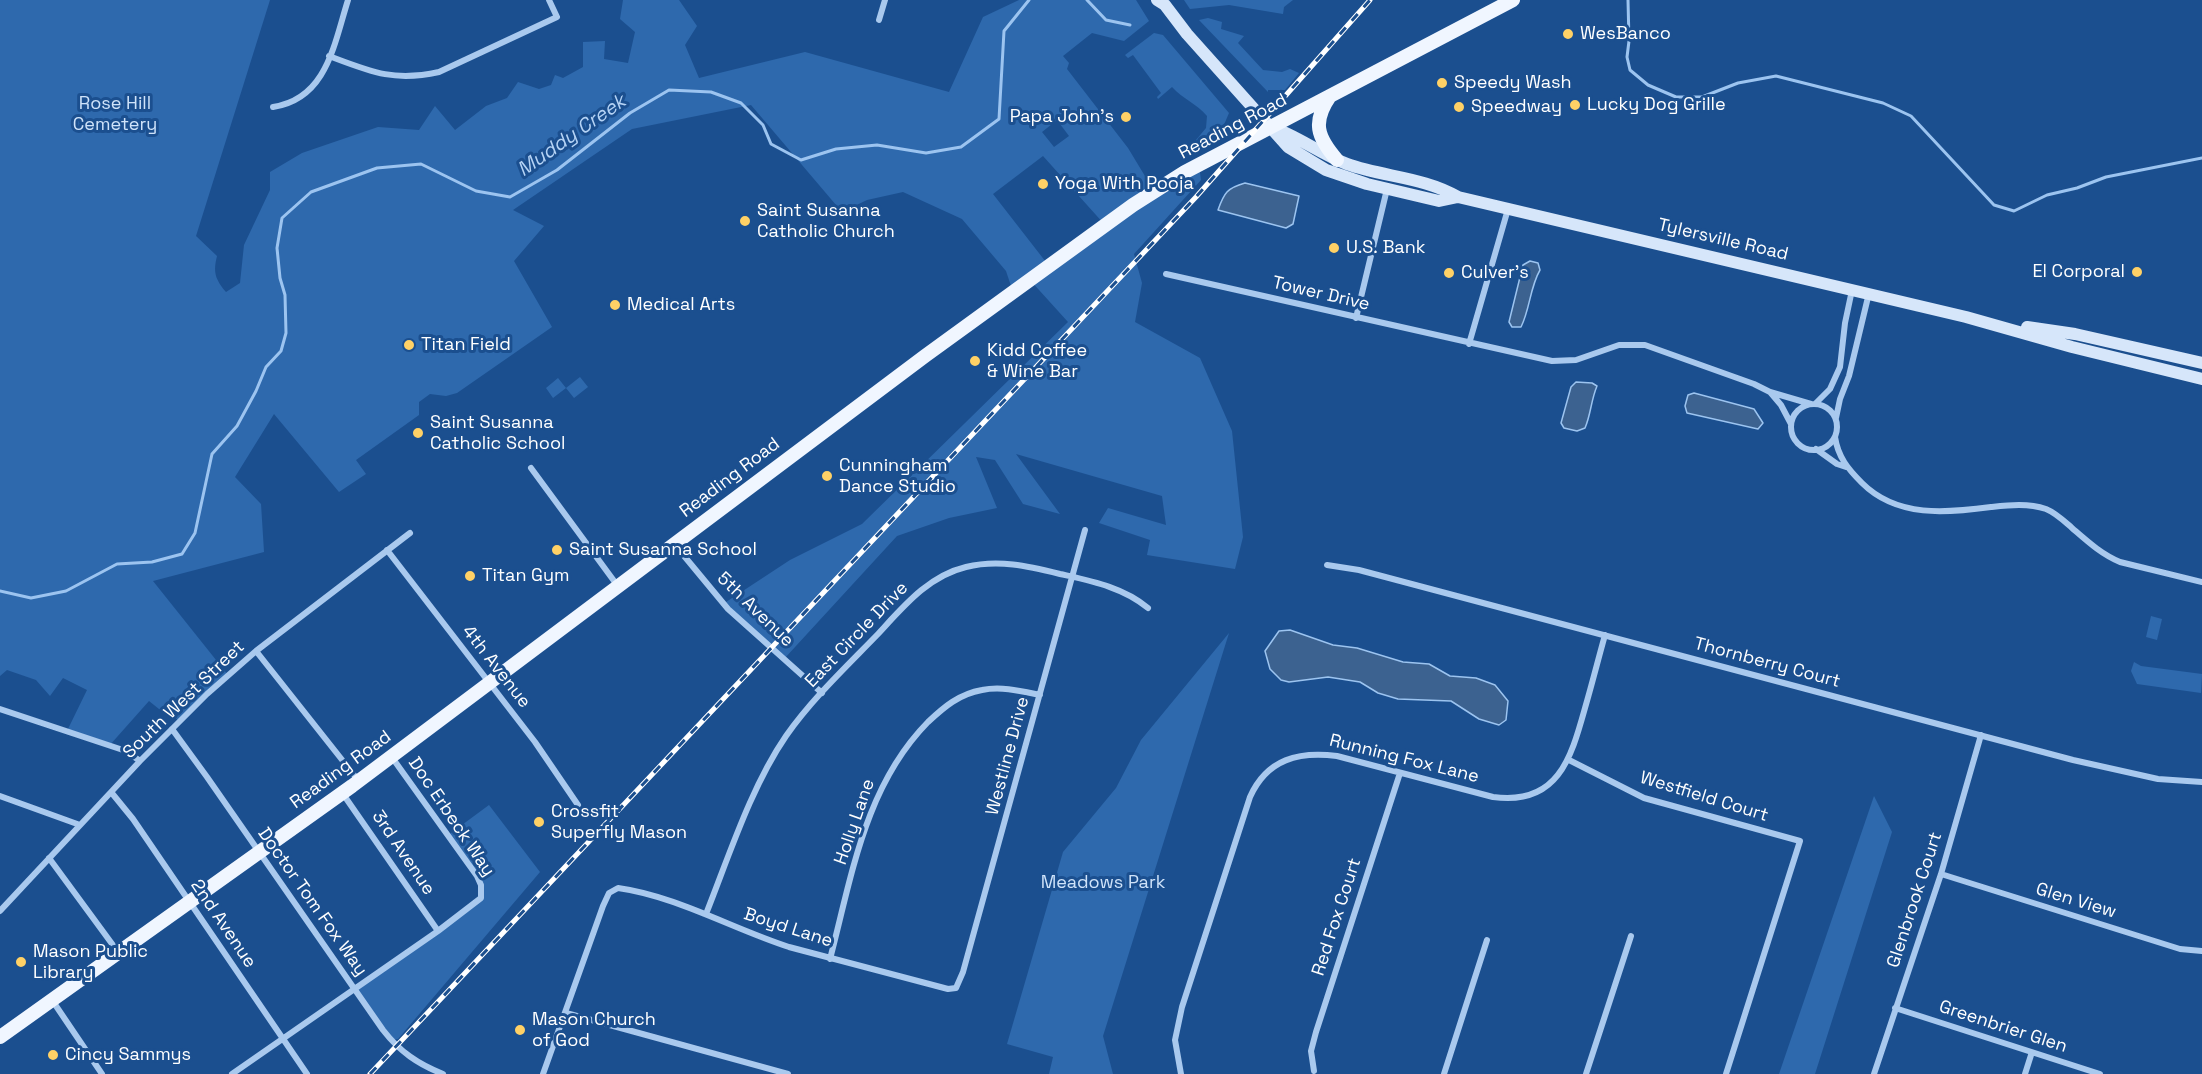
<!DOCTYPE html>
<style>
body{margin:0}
canvas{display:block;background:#1b4f8f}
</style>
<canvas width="2202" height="1074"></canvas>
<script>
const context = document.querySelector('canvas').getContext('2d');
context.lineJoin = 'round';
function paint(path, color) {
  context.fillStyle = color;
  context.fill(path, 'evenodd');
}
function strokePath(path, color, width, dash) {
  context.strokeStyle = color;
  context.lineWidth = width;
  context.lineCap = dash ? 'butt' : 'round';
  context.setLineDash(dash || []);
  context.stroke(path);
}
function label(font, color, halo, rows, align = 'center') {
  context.font = font + ' "Space Grotesk",sans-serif';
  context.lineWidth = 6;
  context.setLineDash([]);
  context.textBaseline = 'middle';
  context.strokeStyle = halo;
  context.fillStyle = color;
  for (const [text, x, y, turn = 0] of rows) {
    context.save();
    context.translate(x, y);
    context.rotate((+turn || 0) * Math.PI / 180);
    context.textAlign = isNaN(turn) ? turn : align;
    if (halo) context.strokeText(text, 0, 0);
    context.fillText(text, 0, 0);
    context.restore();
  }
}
paint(new Path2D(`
 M0,0H270L196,236L217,256C213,272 215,279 226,292L240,283L244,245L270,190V172L302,153L378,127L419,130L435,106L455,130L486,106L507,98L518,82L539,89L551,85L555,75L563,78L583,67V42L605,41L604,59L628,63L635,32L620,19L623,0H679L697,26L685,45L699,78L805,52L949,92L983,17L1019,0H1136L1149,21L1124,41L1092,33L1063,56L1069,63L1067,69L1128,148L1154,191L1199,165L1201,180L1134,254L1142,283L1135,322L1200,358L1232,431L1243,537L1235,569L1147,555L1150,540L1099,523L1108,508L1166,525L1162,496L1016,454L1060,514L1023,504L995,460L976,457L997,508L949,518L897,536L784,659L723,604L790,560L862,524L1068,322L1030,280L1013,292L1006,271L962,219L903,192L867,200L842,212L751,105L632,129L513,210L544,226L514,261L552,327L457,393L446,396L430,394L419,402V415L356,460L366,474L339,492L274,414L235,477L261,504L264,552L153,581L228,675L180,721L159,709L149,701L109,746L67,731L87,690L63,678L50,696L36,680L7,670L0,676ZM1057,120L1069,136L1054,147L1042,132ZM1043,156L1105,225L1049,266L993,194Z
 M1184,0H1293L1284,7L1283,14L1229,5L1190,9Z
 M1208,18L1222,22L1221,29L1244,36L1238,43L1263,70L1282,72L1290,69L1299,73L1285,90H1268V92L1199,20Z
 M1154,33L1163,35L1229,113L1220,134L1192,148L1191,146L1206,128L1207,116C1197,104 1183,99 1172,87L1158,99L1157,97L1161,93L1133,55L1128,58L1125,55Z
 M580,377L588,387L574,398L566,388L553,398L546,388L558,378L566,388Z
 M2151,616L2162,619L2157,640L2146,637Z
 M1229,633L1103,1036L1113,1074H1049L1053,1057L1007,1044L1063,852L1116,788L1141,740Z
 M2134,662L2141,666L2202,674L2201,693L2137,684L2131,671Z
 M1874,796L1892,832L1815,1074H1779Z
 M489,805L540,872L398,1039L391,1040L354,990L477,903L481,886L447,836Z`), '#2e69ad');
const water = new Path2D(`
 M1245,183L1299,196L1293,224L1286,228L1218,210C1224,193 1227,188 1245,183Z
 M1530,261L1538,263L1540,270C1530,287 1530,309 1521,327H1512L1509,322L1523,265Z
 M1576,382L1592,383L1597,386C1591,400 1591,414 1585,428L1577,431L1564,428L1561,423L1571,387Z
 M1694,393L1754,409L1763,423L1758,429L1687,413L1685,406L1688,395Z
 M1290,630L1333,645L1357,648L1403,662L1429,664L1450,676L1476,678L1495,685L1508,701L1506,720L1499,725L1479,719L1451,701L1398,699L1378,693L1360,682L1328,677L1289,682L1281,680L1270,669L1265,651L1279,631Z`);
paint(water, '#3c6290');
strokePath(water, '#9cc4f0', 1.5);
strokePath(new Path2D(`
 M1087,0L1106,20L1130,25
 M1628,0L1629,41L1627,57L1630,70L1648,85L1676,97H1702L1738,83L1776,76L1883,103L1911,116L1994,205L2014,211L2047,195L2077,188L2106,177L2202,158
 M0,591L31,598L66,591L117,564L152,562L182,554L195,533L212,454L237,426L256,391L266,367L281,351L286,333L285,295L280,278L277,248L282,218L311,192L377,168L421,164L476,191L510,197L557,170L630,113L669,90L711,92L741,103L763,125L771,144L801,160L836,149L877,145L926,153L961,147L999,119L1004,31L1029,0`), '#9cc4f0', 3);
strokePath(new Path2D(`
 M879,20L885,0
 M329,56C371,72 394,82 439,72L557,17L549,0
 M273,107C327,99 334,44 348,0
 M1166,274L1552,361L1576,360L1619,345H1645L1754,384L1770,392L1811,404
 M1356,318L1387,189
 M1469,344L1508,209
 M1770,392L1781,405L1791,424
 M1815,404L1830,389L1840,367L1845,323L1852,290
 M1791 427a23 23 0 1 1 46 0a23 23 0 1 1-46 0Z
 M1836,418L1840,399L1849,376L1869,293
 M1835,437C1838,457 1848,469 1862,483C1897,518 1947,513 1991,507C2010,505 2028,503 2046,509C2056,513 2064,521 2072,528C2087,541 2101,554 2120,562L2202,582
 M1816,449L1837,464L1846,467
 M531,468L617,585
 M675,545L728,609L822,693
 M387,550L535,742L578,805
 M1327,565L1359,570L2073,760L2158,779L2202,782
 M256,651L358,780
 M0,709L126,751L140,761
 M172,729L207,777L383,1030C400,1052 418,1064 443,1074
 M1569,760L1644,798L1800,841L1726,1074
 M111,792L133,819L307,1074
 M343,794L438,931
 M0,796L80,825
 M49,858L118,952
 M1941,874L2180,949L2202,951
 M0,911L140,761L207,694L256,651L410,533
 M706,914C729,856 751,787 786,736C812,699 846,667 877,635C903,607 928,576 966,567C998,559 1028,566 1060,574C1091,581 1123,587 1148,608
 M830,959C852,875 865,786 928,722C944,707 959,694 982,690C1001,686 1021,691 1040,695
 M52,1000L102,1074
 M1895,1008L2100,1074
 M566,1013L788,1074
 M1314,1071L1311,1051L1316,1032L1400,773
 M232,1074L438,931L481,898V885L477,876L391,756
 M543,1074L603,906L609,893L618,888C676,896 733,929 789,947L948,989L956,988L963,972L1085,530
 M1181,1074L1175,1040L1182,1007L1250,797C1267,759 1299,751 1337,756L1493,797C1558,806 1571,758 1585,708C1592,684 1598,660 1605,635
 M1444,1074L1487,940
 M1586,1074L1631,936
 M1874,1074L1941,874L1981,735
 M2025,1074L2032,1052`), '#a9c9ee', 6);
strokePath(new Path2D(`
 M1157,0L1165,5L1187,34L1288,147L1326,170L1367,184L1439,201L1458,197
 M1271,127C1298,136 1320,154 1347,164C1383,177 1424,177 1458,197L1966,317L2072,347L2202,379
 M2027,327L2075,334L2202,363`), '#d6e6fa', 12);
strokePath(new Path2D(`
 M1330,96C1312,122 1317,137 1337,160
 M0,1037L352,786L925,356L1133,205L1185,172L1513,0`), '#f0f6ff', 14);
const rail = new Path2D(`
 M370,1074L1196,197L1370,0`);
strokePath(rail, '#fff', 5);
strokePath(rail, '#1b4f8f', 3, [9]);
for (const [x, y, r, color] of [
 [1568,34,6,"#ffd166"],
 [1442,83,6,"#ffd166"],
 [1575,105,6,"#ffd166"],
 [1459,107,6,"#ffd166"],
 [1126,117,6,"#ffd166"],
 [1043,184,6,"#ffd166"],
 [745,221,6,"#ffd166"],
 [1334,248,6,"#ffd166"],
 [2137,272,6,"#ffd166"],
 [1449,273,6,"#ffd166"],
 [615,305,6,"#ffd166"],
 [409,345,6,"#ffd166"],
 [975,361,6,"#ffd166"],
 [418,433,6,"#ffd166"],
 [827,476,6,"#ffd166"],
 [557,550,6,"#ffd166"],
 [470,576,6,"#ffd166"],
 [539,822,6,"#ffd166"],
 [21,962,6,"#ffd166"],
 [520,1030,6,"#ffd166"],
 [53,1055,6,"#ffd166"]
]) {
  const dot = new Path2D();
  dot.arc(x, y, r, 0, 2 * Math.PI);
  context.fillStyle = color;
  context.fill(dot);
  strokePath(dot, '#1b4f8f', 2);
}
label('18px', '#fff', '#1b4f8f', [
 ["WesBanco",1580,34],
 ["Speedy Wash",1454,83],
 ["Lucky Dog Grille",1587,105],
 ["Speedway",1471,107],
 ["Papa John's",1114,117,"right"],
 ["Yoga With Pooja",1055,184],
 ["Saint Susanna",757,211],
 ["Catholic Church",757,232],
 ["U.S. Bank",1346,248],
 ["El Corporal",2125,272,"right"],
 ["Culver's",1461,273],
 ["Medical Arts",627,305],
 ["Titan Field",421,345],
 ["Kidd Coffee",987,351],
 ["& Wine Bar",987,372],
 ["Saint Susanna",430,423],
 ["Catholic School",430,444],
 ["Cunningham",839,466],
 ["Dance Studio",839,487],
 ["Saint Susanna School",569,550],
 ["Titan Gym",482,576],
 ["Crossfit",551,812],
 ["Superfly Mason",551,833],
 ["Mason Public",33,952],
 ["Library",33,973],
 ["Mason Church",532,1020],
 ["of God",532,1041],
 ["Cincy Sammys",65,1055]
], 'left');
label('18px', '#cfe3fa', '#1b4f8f', [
 ["Rose Hill",115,104],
 ["Cemetery",115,125],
 ["Meadows Park",1103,883]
]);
label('18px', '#fff', '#1b4f8f', [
 ["Reading Road",1233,127,-28],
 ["Tylersville Road",1723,240,13],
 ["Tower Drive",1321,294,13],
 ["Reading Road",730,478,-37],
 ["5th Avenue",755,610,44],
 ["East Circle Drive",857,635,-46],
 ["Thornberry Court",1767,663,15],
 ["4th Avenue",496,667,52],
 ["South West Street",184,700,-44],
 ["Westline Drive",1008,756,-75],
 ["Running Fox Lane",1404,759,14],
 ["Reading Road",341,770,-36],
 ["Westfield Court",1704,797,17],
 ["Doc Erbeck Way",451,817,56],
 ["Holly Lane",855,822,-71],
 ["3rd Avenue",403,853,56],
 ["Glenbrook Court",1915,900,-72],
 ["Glen View",2076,901,17],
 ["Doctor Tom Fox Way",312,902,55],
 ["Red Fox Court",1337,917,-72],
 ["2nd Avenue",223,924,56],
 ["Boyd Lane",788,928,18],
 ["Greenbrier Glen",2003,1027,18]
]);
label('italic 20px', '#b5d3f5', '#1b4f8f', [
 ["Muddy Creek",572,136,-35]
]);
</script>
